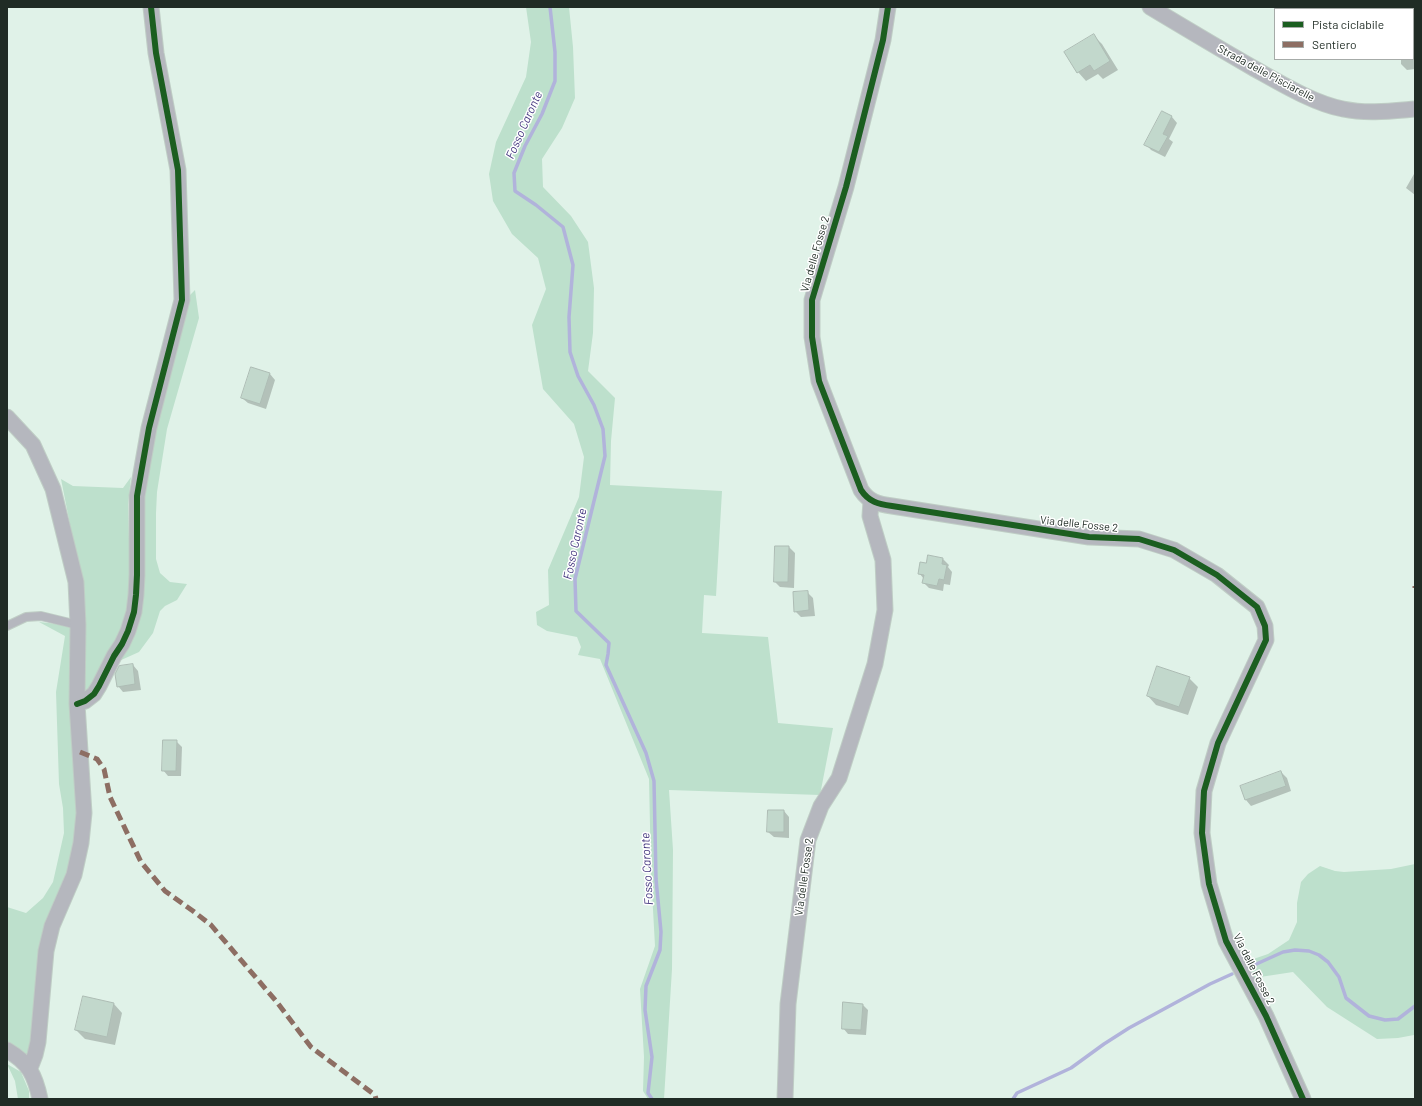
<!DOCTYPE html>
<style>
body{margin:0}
#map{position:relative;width:1422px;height:1106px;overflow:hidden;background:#e0f2e8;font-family:Barlow,sans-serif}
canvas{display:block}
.frame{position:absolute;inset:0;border:8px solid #202c25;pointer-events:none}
.legend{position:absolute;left:1274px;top:8px;width:140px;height:52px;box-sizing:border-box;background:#fff;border:1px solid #a6aba8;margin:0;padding:5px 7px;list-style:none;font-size:12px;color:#202c25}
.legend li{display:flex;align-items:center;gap:8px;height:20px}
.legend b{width:20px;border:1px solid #a6aba8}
</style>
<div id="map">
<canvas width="1422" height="1106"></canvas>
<div class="frame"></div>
<ul class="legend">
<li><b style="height:5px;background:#1b5e20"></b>Pista ciclabile</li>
<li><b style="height:5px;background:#8d6e63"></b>Sentiero</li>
</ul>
</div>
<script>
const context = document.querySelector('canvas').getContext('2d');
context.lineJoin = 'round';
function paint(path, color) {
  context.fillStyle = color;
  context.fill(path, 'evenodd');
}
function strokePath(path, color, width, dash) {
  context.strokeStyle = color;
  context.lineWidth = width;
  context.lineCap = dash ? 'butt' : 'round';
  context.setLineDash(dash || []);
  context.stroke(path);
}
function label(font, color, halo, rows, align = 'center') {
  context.font = font + ' Barlow,sans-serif';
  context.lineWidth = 3;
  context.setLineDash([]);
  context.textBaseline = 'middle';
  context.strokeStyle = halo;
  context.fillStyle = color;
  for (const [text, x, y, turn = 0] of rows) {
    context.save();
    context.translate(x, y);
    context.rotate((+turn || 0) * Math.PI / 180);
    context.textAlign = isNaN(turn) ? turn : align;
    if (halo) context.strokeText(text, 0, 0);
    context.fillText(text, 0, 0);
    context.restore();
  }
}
paint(new Path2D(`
 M526,7H569L573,47L575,98L562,128L542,159L543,187L571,216L588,242L594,288L593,333L588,371L615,398L611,441L610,485L722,491L716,596L704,595L702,633L768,637L778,723L833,728L820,795L669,790L673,850L672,969L664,1099H648L643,1091L644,1057L640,989L655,946L651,873L649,779L600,659L578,655L581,647L577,637L547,631L537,625L536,612L549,605L548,570L579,497L584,457L574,424L543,389L532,325L546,289L538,258L512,234L493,201L489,174L496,142L526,77L531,42Z
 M195,290L199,318L167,429L157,492L156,513V559L160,573L170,582L187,584L177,600L165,606L160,611L153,633L139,652L119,661L129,646L141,500L156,420L188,297Z
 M131,477L128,504L130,575L129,599L125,624L100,674L85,694L82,690L81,580L61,479L73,486L123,488Z
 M39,622L58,624L74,628L79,812L75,843L36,1015L28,1058L7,1045V907L26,913L43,898L53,882L64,833L63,808L59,784L56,692L65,636Z
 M1415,864L1414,1035L1398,1038L1377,1039L1327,1007L1293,972L1247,979L1239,964L1268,954L1289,940L1297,922V903L1301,882L1308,874L1320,866L1335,871L1344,872L1391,869Z
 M7,1064L21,1072L29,1091V1099H18L15,1081Z`), '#bde0cc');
paint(new Path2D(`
 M1093,35L1102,44L1118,70L1103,79L1098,74L1086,81L1078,72Z
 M1413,47H1415V69L1407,70L1401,64V59H1413Z
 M1163,112L1172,117L1177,123L1169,139L1173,142L1165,157L1151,150L1146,144Z
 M1414,174H1415V195L1406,188Z
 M270,374L275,380L266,409L248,403L242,398Z
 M776,547H789L795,553L794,588L780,587L775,582Z
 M928,556L943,559L949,565L948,567L952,572L950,585L944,584L943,591L929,588L923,582L924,579L919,573L927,564Z
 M807,592L813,598L815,616L801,617L795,611Z
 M133,665L138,671L141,690L123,692L118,686Z
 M1189,678L1198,687L1188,715L1156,705L1148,696Z
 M176,741L182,747L181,776H168L163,770Z
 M1281,772L1287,778L1291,791L1251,806L1246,800L1241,787Z
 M784,811L789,817V838L774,837L768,832Z
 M114,1004L122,1013L115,1045L85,1039L76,1030Z
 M862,1004L868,1010L866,1035L848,1034L843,1028Z`), '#0003');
strokePath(new Path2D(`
 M550,7L555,52V81L542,114L525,146L514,173L515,191L536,205L563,227L573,265L569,317L570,352L578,376L594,405L603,429L605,456L575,579L576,611L609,643L608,654L606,665L646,753L654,781L656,879L661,932L660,950L646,986L645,1010L652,1057L648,1093L652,1099
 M1252,966L1283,952L1295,950L1309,951L1319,955L1328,962L1339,977L1346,998L1369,1016L1385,1020L1398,1019L1415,1006
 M1013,1099L1017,1093L1071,1068L1104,1044L1129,1028L1210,984L1232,974`), '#b1b3db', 3.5);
const building = new Path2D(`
 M1094,34L1110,61L1094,71L1090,65L1077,73L1064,52Z
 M1162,111L1172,116L1163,134L1168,136L1159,152L1144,145Z
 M251,367L270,373L260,404L241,398Z
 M775,546H789L788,582H774Z
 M928,555L943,558L942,564L947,565L944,580L939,579L937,586L922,583L924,575L918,574L920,562L926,563Z
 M808,591L809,610L794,612L793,592Z
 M133,664L135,684L117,687L115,674L119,666Z
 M1157,666L1190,677L1179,707L1147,696Z
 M163,740H177L176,771H162Z
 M1281,771L1286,786L1245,800L1240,786Z
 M768,810H784V832H767Z
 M83,996L114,1003L107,1037L75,1030Z
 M843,1002L863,1004L861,1030L842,1029Z`);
paint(building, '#c2d8cc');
strokePath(building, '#adbcb4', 1);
const lane = new Path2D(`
 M7,626L26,617L41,616L78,625`);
const street = new Path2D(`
 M888,7L883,40L846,187L812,300V337L819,381L861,490C869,502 878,504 892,506L1089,537L1139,539L1174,550L1217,575L1257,607L1265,626L1266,640L1218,743L1204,791L1202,833L1209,884L1226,941L1266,1016L1303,1099
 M1150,7C1185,28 1220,49 1255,69C1280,83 1315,104 1343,109C1367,114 1391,111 1415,109
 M7,417L33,445L53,489L76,582L78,625L77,704L84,813L81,843L74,875L52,926L46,951L38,1042L35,1055L30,1068
 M77,704L85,701L94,694L99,686L114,656L122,644L128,631L134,612L136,595L137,575V496L149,428L182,300L178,170L156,53L151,7
 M7,1050C29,1063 35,1075 40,1099
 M785,1099L788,1004L808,840L821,806L839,778L875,664L885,610L883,560L870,516L871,501`);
strokePath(lane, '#bfcdc5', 10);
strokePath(street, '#bfcdc5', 17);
strokePath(lane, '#b5b7be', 8);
strokePath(street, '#b5b7be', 15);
strokePath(new Path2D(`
 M1415,586V588
 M80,752L97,759L104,769L110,797L141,862L165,891L193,911L211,925L276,1001L311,1047L375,1095L376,1099`), '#8d6e63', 5, [10, 5]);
strokePath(new Path2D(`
 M888,7L883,40L846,187L812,300V337L819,381L861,490C869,502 878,504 892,506L1089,537L1139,539L1174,550L1217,575L1257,607L1265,626L1266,640L1218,743L1204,791L1202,833L1209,884L1226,941L1266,1016L1303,1099
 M77,704L85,701L94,694L99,686L114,656L122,644L128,631L134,612L136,595L137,575V496L149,428L182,300L178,170L156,53L151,7`), '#1b5e20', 6);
label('11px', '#202c25', '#fff', [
 ["Strada delle Pisciarelle",1266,73,28],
 ["Via delle Fosse 2",815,254,-74],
 ["Via delle Fosse 2",1079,524,6],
 ["Via delle Fosse 2",804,877,-82],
 ["Via delle Fosse 2",1254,969,63]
]);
label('italic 12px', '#41347d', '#fff', [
 ["Fosso Caronte",524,125,-66],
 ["Fosso Caronte",575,544,-78],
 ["Fosso Caronte",647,869,-93]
]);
</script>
